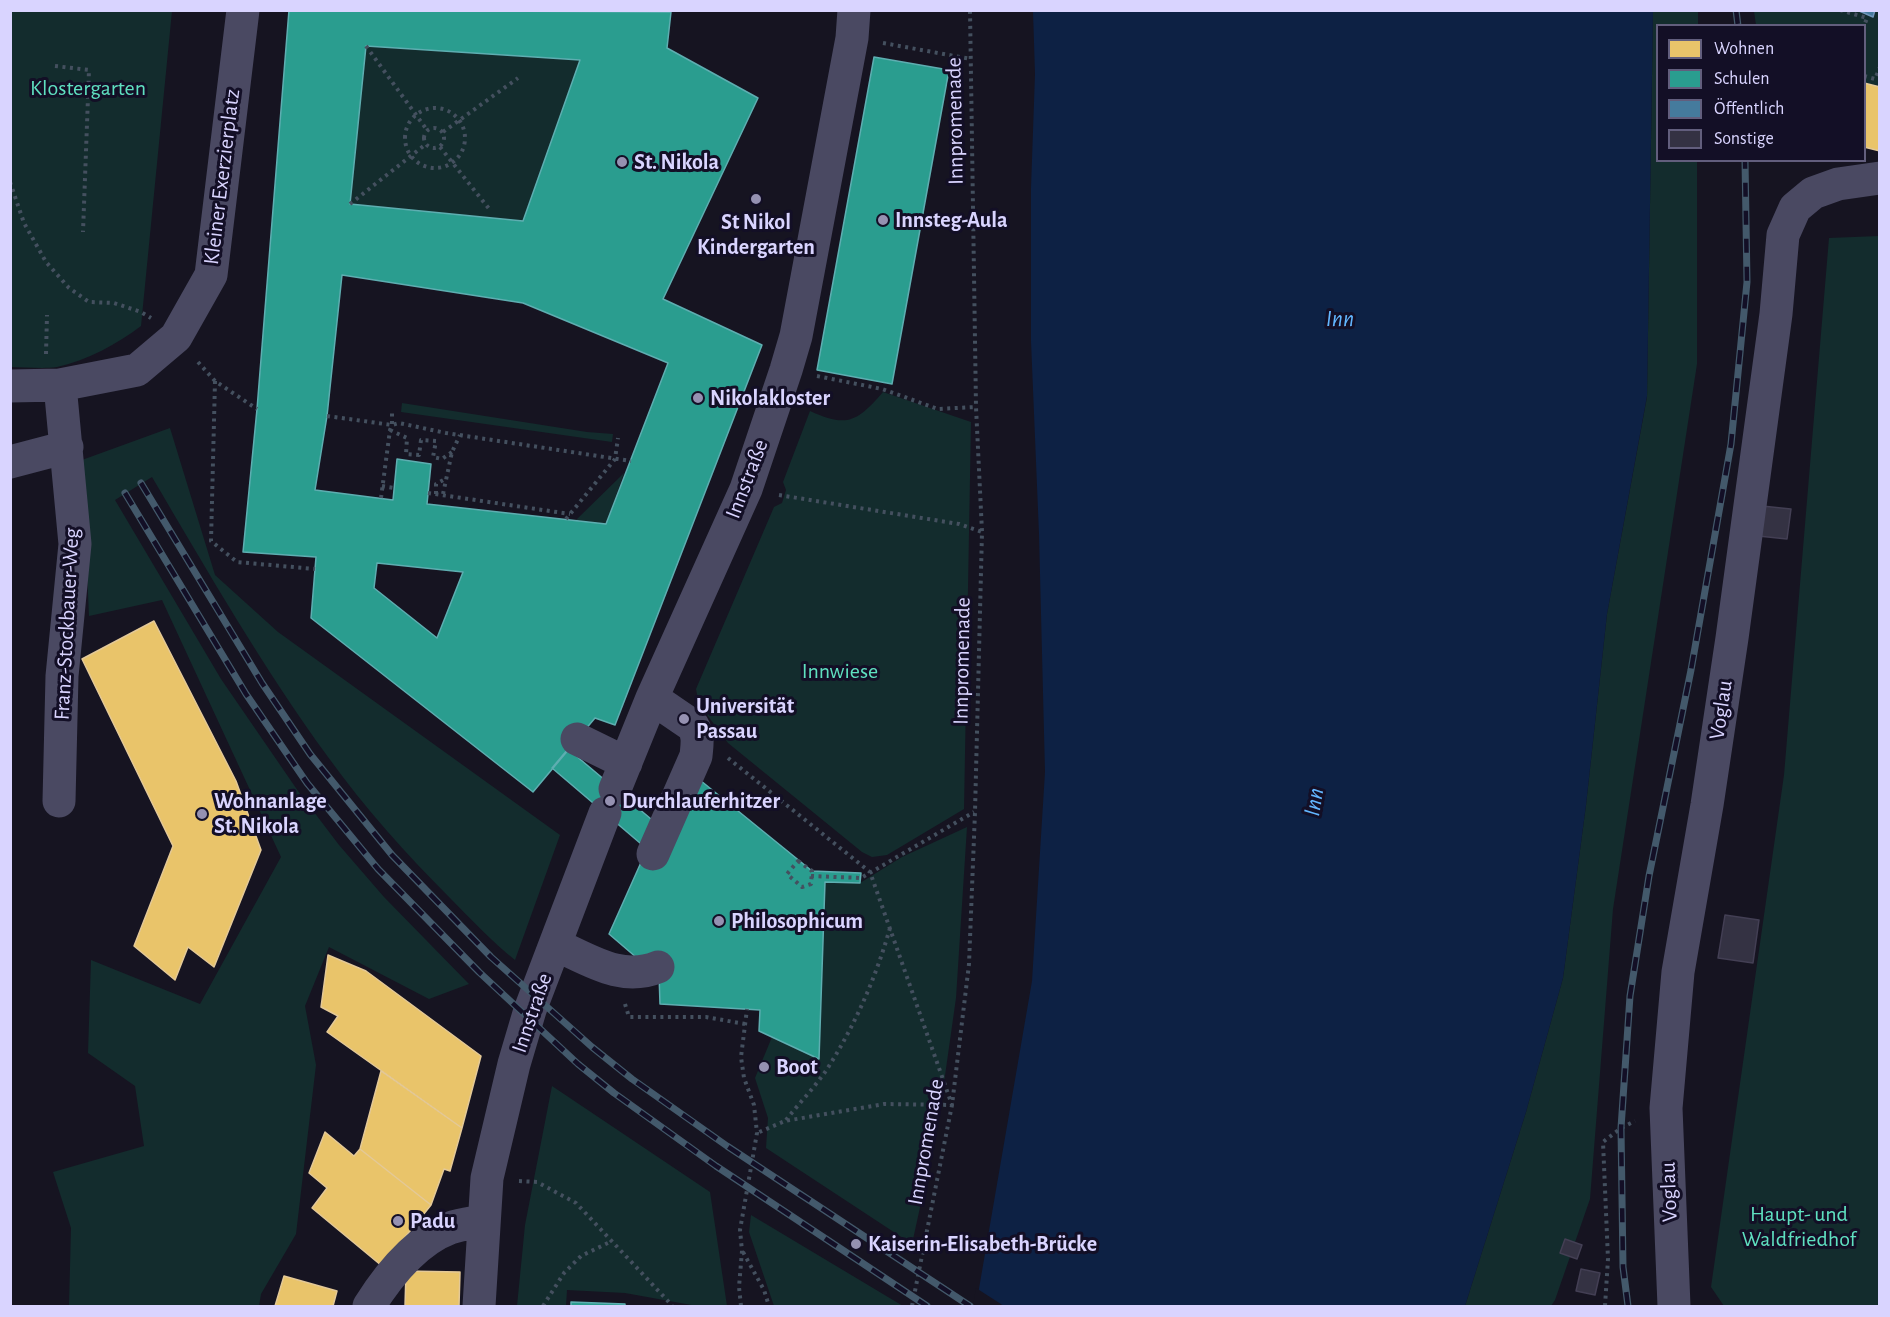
<!DOCTYPE html>
<meta charset="utf-8">
<style>
body{margin:0}
#map{position:relative;width:1890px;height:1317px;overflow:hidden;background:#161421;font-family:"Alegreya Sans",sans-serif}
canvas{display:block}
.frame{position:absolute;inset:0;border:12px solid #d9d4ff;pointer-events:none}
.legend{position:absolute;left:1656px;top:24px;width:210px;height:138px;box-sizing:border-box;background:#130f26;border:2px solid #625e7d;margin:0;padding:8px 10px;list-style:none;font-size:18px;color:#d9d4ff}
.legend li{display:flex;align-items:center;gap:12px;height:30px}
.legend b{width:30px;border:2px solid #625e7d}
</style>
<div id="map">
<canvas width="1890" height="1317"></canvas>
<div class="frame"></div>
<ul class="legend">
<li><b style="height:16px;background:#e9c46a"></b>Wohnen</li>
<li><b style="height:16px;background:#2a9d8f"></b>Schulen</li>
<li><b style="height:16px;background:#457b9d"></b>Öffentlich</li>
<li><b style="height:16px;background:#343243"></b>Sonstige</li>
</ul>
</div>
<script>
const context = document.querySelector('canvas').getContext('2d');
context.lineJoin = 'round';
function paint(path, color) {
  context.fillStyle = color;
  context.fill(path, 'evenodd');
}
function strokePath(path, color, width, dash) {
  context.strokeStyle = color;
  context.lineWidth = width;
  context.lineCap = dash ? 'butt' : 'round';
  context.setLineDash(dash || []);
  context.stroke(path);
}
function label(font, color, halo, rows, align = 'center') {
  context.font = font + ' "Alegreya Sans",sans-serif';
  context.lineWidth = 6;
  context.setLineDash([]);
  context.textBaseline = 'middle';
  context.strokeStyle = halo;
  context.fillStyle = color;
  for (const [text, x, y, turn = 0] of rows) {
    context.save();
    context.translate(x, y);
    context.rotate((+turn || 0) * Math.PI / 180);
    context.textAlign = isNaN(turn) ? turn : align;
    if (halo) context.strokeText(text, 0, 0);
    context.fillText(text, 0, 0);
    context.restore();
  }
}
paint(new Path2D(`
 M11,11H172L141,326C117,344 88,360 57,367C43,369 25,367 11,367Z
 M1653,11H1698V25L1658,26V160L1697,161V364L1613,909L1590,1199L1555,1300L1551,1306H1465L1526,1112L1563,978L1586,805L1607,614L1647,397Z
 M1754,11H1879V87L1865,83L1864,26L1756,25Z
 M366,46L580,60L523,221L350,204Z
 M1879,236V1306H1724L1711,1287L1784,775L1829,238Z
 M883,392L971,422L964,809L887,855L872,857L862,852L728,743L699,704L696,689L774,507L782,503L786,490L783,482L810,411C847,428 857,422 883,392Z
 M402,403L587,432L613,434L612,442L401,412Z
 M170,428L215,575L278,632L560,835L515,960C491,941 471,919 450,898C406,854 364,807 328,757C263,668 208,572 152,477L115,500L221,679L298,791L339,845L384,897L469,984L429,999L329,947L305,1006L316,1065L296,1234L261,1294L259,1306H69L71,1228L53,1172L144,1146L135,1086L88,1053L91,960L200,1004L281,857L162,600L89,616L82,460Z
 M624,473L606,524L576,520Z
 M967,827L956,998L938,1125L912,1244L766,1148L768,1118L755,1078L772,1037L819,1059L825,882L860,883L902,857Z
 M552,1086L710,1192L727,1306H697L625,1293L567,1290L566,1306H517L525,1225Z
 M751,1215L903,1306H774L749,1232Z`), '#132c2d');
paint(new Path2D(`
 M1033,11H1653L1647,396L1607,614L1586,805L1563,978L1526,1112L1465,1306H976L1032,981L1045,772L1039,534L1031,341V188L1035,74Z`), '#0d2144');
paint(new Path2D(`
 M976,1288L1004,1306H973Z`), '#161421');
const homes = new Path2D(`
 M1864,83L1880,87V151L1864,147Z
 M154,621L236,781L261,850L214,967L188,947L175,980L134,946L173,846L82,659Z
 M328,955L366,971L481,1056L462,1128L327,1032L338,1016L321,1007Z
 M381,1071L462,1128L450,1171L444,1169L431,1205L360,1149Z
 M325,1132L354,1156L360,1149L431,1205L382,1266L312,1208L327,1188L309,1173Z
 M406,1271L460,1272L459,1306H405Z
 M284,1276L337,1291L333,1306H275Z`);
paint(homes, '#e9c46a');
strokePath(homes, '#e4c997', 1.5);
const schools = new Path2D(`
 M289,10L671,12L667,48L758,98L663,299L762,345L615,725L595,718L533,792L311,618L316,557L243,552L257,409ZM366,46L580,60L523,221L350,204ZM342,275L523,303L668,363L606,524L427,504L431,464L397,459L393,500L315,490L327,416ZM377,563L463,572L437,638L374,588Z
 M874,57L949,70L892,384L817,370Z
 M568,749L670,835L647,849L552,768Z
 M695,776L812,871L861,873L860,883L825,882L819,1059L759,1031L760,1010L660,1004L659,974L644,964L609,934L647,849Z
 M571,1302L625,1304V1306H571Z`);
paint(schools, '#2a9d8f');
strokePath(schools, '#5eaeb1', 1.5);
const public = new Path2D(`
 M1857,10H1875L1873,17Z`);
paint(public, '#457b9d');
strokePath(public, '#7196ba', 1.5);
const building = new Path2D(`
 M1762,506L1791,509L1787,539L1758,536Z
 M1725,915L1759,920L1753,963L1718,958Z
 M1565,1239L1582,1245L1577,1259L1560,1253Z
 M1581,1269L1600,1273L1595,1295L1576,1291Z`);
paint(building, '#343243');
strokePath(building, '#433f54', 1.5);
strokePath(new Path2D(`
 M1840,10L1867,18L1864,26
 M883,43L971,59
 M366,46L427,130
 M55,66L89,70L83,232
 M1864,76L1875,79L1880,67
 M405 138a30 30 0 1 1 60 0a30 30 0 1 1-60 0Z
 M424 138a10 10 0 1 1 20 0a10 10 0 1 1-20 0Z
 M443,132L518,78
 M440,147L490,210
 M10,182L24,223L46,262L69,288L89,302L114,303L141,312L151,318
 M350,204L426,144
 M46,354L47,315
 M198,362L215,381L257,409
 M817,376L882,389L938,409L976,407
 M215,381L211,541L237,562L315,569
 M327,416L392,425L399,423L446,433L631,461
 M390,430L407,438L406,454L419,455L421,440L436,441L433,457L442,459L452,452
 M382,486L394,488
 M428,493L570,514
 M436,494V484L447,478
 M443,494L452,452L460,435
 M779,495L959,524L982,532
 M381,498L390,430L392,425V411
 M566,519L615,459L618,438
 M728,758L870,872L952,1105L884,1104L785,1121L757,1133
 M798,861L812,871L811,884L802,887L787,874Z
 M811,876L861,878L974,812
 M625,1004L629,1017H706L745,1024
 M786,1120C800,1102 817,1085 829,1066C856,1023 876,977 890,928
 M519,1181L537,1182L576,1203L667,1300L672,1306
 M743,1252L764,1290L769,1306
 M543,1306L564,1273L581,1256L612,1241
 M741,1306L739,1287L742,1251L740,1230L757,1133L754,1105L744,1078L741,1057L747,1009
 M912,1306L952,1105L969,964L975,812L982,532L976,407L970,10
 M1605,1306L1608,1259L1603,1142L1621,1128L1635,1121`), '#44505f', 4, [3, 4.5]);
strokePath(new Path2D(`
 M10,386L60,385L137,370L176,337L211,275L243,10
 M10,462L67,447
 M652,698L693,726C699,736 697,745 696,756L653,854
 M577,739L626,763
 M615,789L652,698L746,489L786,370L796,336L852,38L854,10
 M59,801L62,676L75,544L60,385
 M556,945C590,960 621,982 658,967
 M369,1306C388,1276 415,1241 450,1228C461,1224 473,1223 483,1221
 M479,1306L487,1178L514,1064L530,1010L605,813
 M1674,1306L1666,1108L1678,972L1707,805L1732,638L1776,314L1783,235L1795,208L1813,193L1838,184L1880,178`), '#4a4962', 33);
const rail = new Path2D(`
 M1736,10L1738,26
 M141,483L262,683L310,754L392,855L491,957L592,1047L632,1079L727,1146L970,1306
 M125,493L246,694L307,783L378,869L479,972L578,1064L614,1093L716,1166L927,1306
 M1628,1306L1623,1267L1621,1128L1630,996L1649,876L1691,670L1731,444L1747,282L1745,160`);
strokePath(rail, '#43596b', 7);
strokePath(rail, '#130f26', 4.5, [14]);
for (const [x, y, r, color] of [
 [622,162,6,"#9591b1"],
 [756,199,6,"#9591b1"],
 [883,220,6,"#9591b1"],
 [698,398,6,"#9591b1"],
 [684,719,6,"#9591b1"],
 [610,801,6,"#9591b1"],
 [202,814,6,"#9591b1"],
 [719,921,6,"#9591b1"],
 [764,1067,6,"#9591b1"],
 [398,1221,6,"#9591b1"],
 [856,1244,6,"#9591b1"]
]) {
  const dot = new Path2D();
  dot.arc(x, y, r, 0, 2 * Math.PI);
  context.fillStyle = color;
  context.fill(dot);
  strokePath(dot, '#130f26', 2);
}
label('22px', '#5fe0c0', '#130f26', [
 ["Klostergarten",88,88],
 ["Innwiese",840,671],
 ["Haupt- und",1799,1214],
 ["Waldfriedhof",1799,1239]
]);
label('22px', '#d9d4ff', '#130f26', [
 ["Innpromenade",955,121,-91],
 ["Kleiner Exerzierplatz",222,177,-83],
 ["Innstraße",747,479,-69],
 ["Franz-Stockbauer-Weg",67,624,-87],
 ["Innpromenade",962,661,-89],
 ["Voglau",1721,710,-82],
 ["Innstraße",532,1013,-71],
 ["Innpromenade",926,1142,-80],
 ["Voglau",1669,1192,-92]
]);
label('bold 22px', '#d9d4ff', '#130f26', [
 ["St. Nikola",634,162],
 ["Innsteg-Aula",895,220],
 ["St Nikol",756,222,"center"],
 ["Kindergarten",756,247,"center"],
 ["Nikolakloster",710,398],
 ["Universität",696,706],
 ["Passau",696,731],
 ["Wohnanlage",214,801],
 ["St. Nikola",214,826],
 ["Durchlauferhitzer",622,801],
 ["Philosophicum",731,921],
 ["Boot",776,1067],
 ["Padu",410,1221],
 ["Kaiserin-Elisabeth-Brücke",868,1244]
], 'left');
label('italic 24px', '#62b6ff', '#130f26', [
 ["Inn",1340,319],
 ["Inn",1314,802,-80]
]);
</script>
